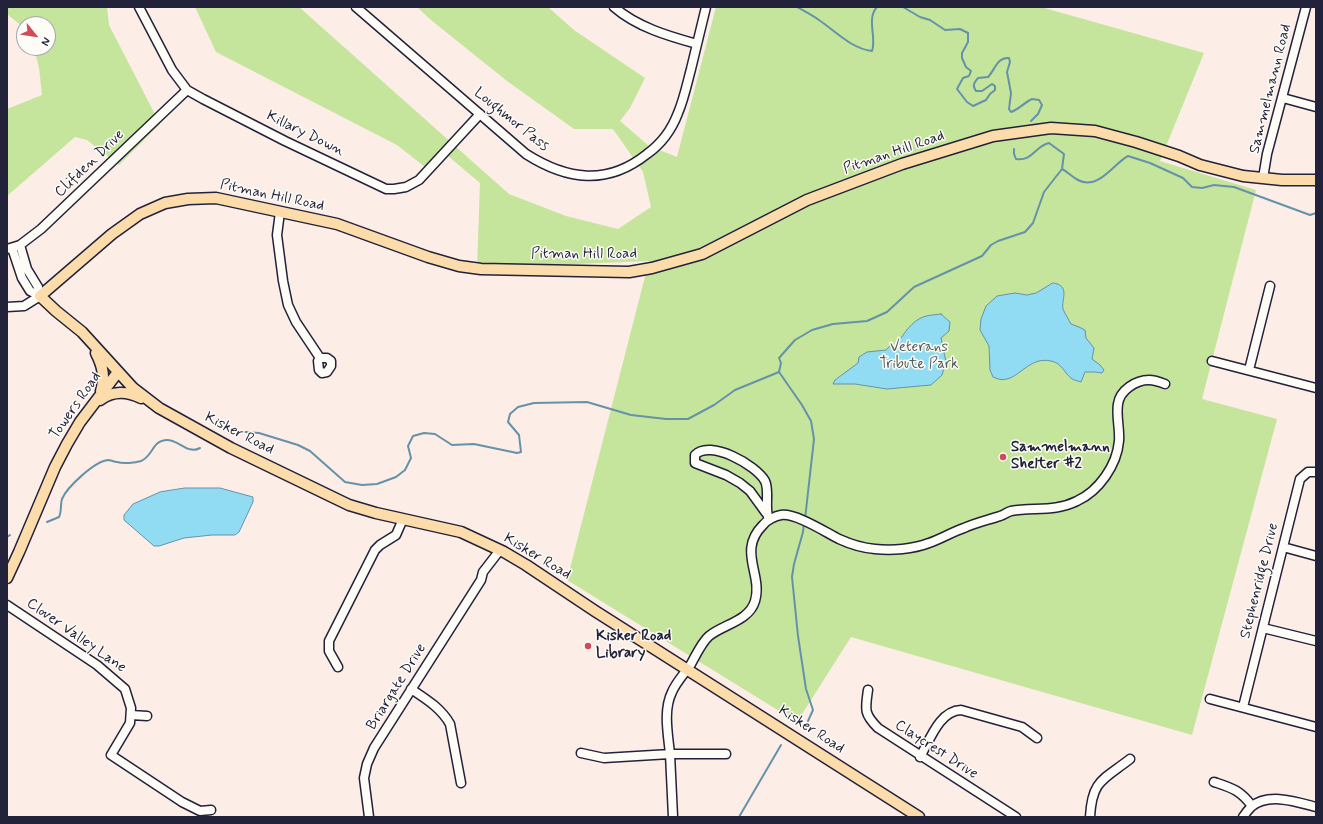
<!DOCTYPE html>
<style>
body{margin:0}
#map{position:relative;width:1323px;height:824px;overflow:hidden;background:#fcede6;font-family:Mynerve,sans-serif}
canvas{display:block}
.frame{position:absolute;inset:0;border:8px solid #22223b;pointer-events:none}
.north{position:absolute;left:16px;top:16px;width:40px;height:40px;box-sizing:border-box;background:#fdfcf7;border:1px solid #a5a5ac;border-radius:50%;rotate:120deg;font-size:11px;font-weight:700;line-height:16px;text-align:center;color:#22223b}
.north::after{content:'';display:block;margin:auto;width:14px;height:18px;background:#d1495b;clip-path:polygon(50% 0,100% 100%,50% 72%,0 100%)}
</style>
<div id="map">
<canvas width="1323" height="824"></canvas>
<div class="frame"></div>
<div class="north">N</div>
</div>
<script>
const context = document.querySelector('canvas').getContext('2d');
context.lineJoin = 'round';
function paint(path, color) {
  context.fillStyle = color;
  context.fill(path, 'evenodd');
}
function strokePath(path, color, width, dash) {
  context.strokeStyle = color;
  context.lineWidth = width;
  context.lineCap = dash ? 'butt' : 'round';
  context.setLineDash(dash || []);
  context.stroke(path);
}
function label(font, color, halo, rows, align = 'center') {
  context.font = font + ' Mynerve,sans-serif';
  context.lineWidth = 3;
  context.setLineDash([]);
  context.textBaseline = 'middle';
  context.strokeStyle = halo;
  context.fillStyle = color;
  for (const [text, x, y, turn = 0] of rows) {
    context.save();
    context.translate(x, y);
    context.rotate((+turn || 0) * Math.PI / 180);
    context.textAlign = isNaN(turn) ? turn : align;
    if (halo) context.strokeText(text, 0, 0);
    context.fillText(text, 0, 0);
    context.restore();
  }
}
paint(new Path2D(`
 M7,7H107L109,25L160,124L119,165L87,140L75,137L7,196V109L42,95L39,68L34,48H48V24H24V28L7,14Z
 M195,7H299L509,194L566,216L618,229L651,207L643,172L613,129H574L507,81L431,20L417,7H548L574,30L645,78L630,108L620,121L649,146L677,157L716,7H1041L1204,53L1160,161L1256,190L1202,399L1277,419L1192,735L851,637L797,722L567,580L649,261L477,268L480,183L448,156L425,167L397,145L216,52Z`), '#c6e59c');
const water = new Path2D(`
 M1053,283C1071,285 1061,300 1063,309C1065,314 1069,320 1071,324L1079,327L1085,330L1086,338L1094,348L1092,359L1100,365L1104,370L1102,373L1095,372H1085L1081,382C1078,381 1074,380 1072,379C1064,373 1062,363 1051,361C1025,355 1016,389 993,377L990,370L989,346L980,330L981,319L986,306L997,296L1015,293L1027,295L1036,293Z
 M941,314L950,322L949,331L941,338L946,362L942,375L931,385L887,389L855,384H833L835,380L858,363L859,357L867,352L886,350L890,346L894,347C902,338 908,325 919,319C925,315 935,315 941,314Z
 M185,488H220L253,497V502L239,532L235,535H212L184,538L159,546H154L124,520V515L133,504L160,492Z`);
paint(water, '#92dcf3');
strokePath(water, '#6592a9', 1);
strokePath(new Path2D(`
 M797,7C804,11 812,15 819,20C835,31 852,49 872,51C877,38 866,19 877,7
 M903,7L920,17L930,20L945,30L960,29L968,33V42L962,53V58L966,67L971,71L969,76L963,78L957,89L967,102L973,106L986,100L990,94L995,90V86L992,84L982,91H976C972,85 974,83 978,78L988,77C995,70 997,57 1009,58L1010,62L1007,72L1011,93L1009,109L1011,112C1018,110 1025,102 1032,99L1039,100L1042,105L1038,114L1031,121
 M1062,169C1068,172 1072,177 1078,180C1098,191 1113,164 1128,156L1150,163L1183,178L1192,187L1202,188L1214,185L1234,187L1310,215L1316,213
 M232,431L259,433L298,445L310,451L345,482L362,485L377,484L396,477L405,470L411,458L408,446L413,436L424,433L435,434L452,445L474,444L517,453L521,452L519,435L508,422L510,414L518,407L534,403L587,402L631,415L666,419H688L714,405L735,390L779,372
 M805,519L814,439L811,421L802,405L779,372L781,363L779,358L795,340L812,330L833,324L867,321L887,312L914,287L982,256L991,245L998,241L1025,232L1033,223L1044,192L1062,169L1064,154L1049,143C1035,146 1032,162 1016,159L1014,154V149
 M47,522L59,517C62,511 60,505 62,499C67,487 95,461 108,460C111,460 114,462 117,462C123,464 135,463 141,461C153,456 152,441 166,440C179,439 187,455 200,448
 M804,523L803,532L794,564L792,577L798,636L806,689L813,710L808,721
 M7,537L10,535
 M739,817L781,745`), '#6592a9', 2);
const minor = new Path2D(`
 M139,7L172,70L187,90L203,99L285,141L386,189H394L406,187L419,180L480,114
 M356,7L526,154C567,180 607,186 647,154C661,144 672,129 678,113C684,99 687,84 691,69C696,48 701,28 706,7
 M614,7C637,27 668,36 697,44
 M1283,98L1316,107
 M1263,178L1267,154L1306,7
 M280,212L277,235L283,281L288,305L296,322L320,358H327L331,361V366L327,372L322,373L319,370L318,361L320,358
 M20,245L27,269L38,287L40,296
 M12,248L22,278L30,291L40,296
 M7,249L20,245L41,229L187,90
 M7,307L24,306L40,296
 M1212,361L1316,388
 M1249,370L1270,286
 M766,513L750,491L740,483L726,475L695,463V455C710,439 756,465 765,481C770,491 764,508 769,520
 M1283,547L1316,556
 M7,605L97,665L125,689L131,708L130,723L111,755L182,802L200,811L211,810
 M1263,628L1316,641
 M338,667L329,651V641L375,550L380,545L396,535L403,519
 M411,689C426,699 441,708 450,724L461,783
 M868,690C865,710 864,714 878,728L1016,817
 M1210,699L1316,727
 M1243,707L1300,479L1308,472H1316
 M131,715L147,716
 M581,753L604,758L670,754H726
 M920,757C930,740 939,711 961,710L1022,727L1037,738
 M1214,782C1232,788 1240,790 1252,806
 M369,817L364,778L367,764L374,748L481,580L483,572L500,550
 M673,817C672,796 671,775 670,754C668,734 663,710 672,692C676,682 685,673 691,664C696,655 702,642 709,636C724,624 749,621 755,601C763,574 737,551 763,525C767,520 775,516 781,515C796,513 825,532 839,539C850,544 863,548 875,549C892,551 913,549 929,543C941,539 952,532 964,528C975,523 988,520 1000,516C1004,515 1007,512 1011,511C1034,507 1055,512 1077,501C1099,491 1117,465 1119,441C1120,429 1116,416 1118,404C1120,390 1136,380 1149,380C1154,380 1160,382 1165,384
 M1090,817C1092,780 1103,780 1130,759
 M1243,817C1245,814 1248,810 1251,807C1268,792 1297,802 1316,807`);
const major = new Path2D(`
 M96,353C103,367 105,377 101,391
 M100,400C112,391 127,391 141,398
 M7,578L19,552L55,467L67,444L80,422L118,372
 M919,817L595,611L526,565L504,552L461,532L376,513L349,505L231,448L159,408L133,388L82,332L56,311L40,296L112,234L140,214L165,203L188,199L216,198L337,224L428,257L459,266L481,269L629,272L652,268L702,254L807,200L902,164L993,136L1051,128L1095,131L1136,142L1179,156L1200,165L1243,176L1282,180H1316`);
strokePath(minor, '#22223b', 11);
strokePath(major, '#22223b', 13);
strokePath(minor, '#fdfcf7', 8);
strokePath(major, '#fddcac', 10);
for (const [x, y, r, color] of [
 [1003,457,4,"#d1495b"],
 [588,646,4,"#d1495b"]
]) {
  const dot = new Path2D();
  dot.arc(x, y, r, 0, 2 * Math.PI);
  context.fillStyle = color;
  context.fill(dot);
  strokePath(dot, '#fdfcf7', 1.5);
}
label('15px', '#22223b', '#fdfcf7', [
 ["Sammelmann Road",1271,89,-76],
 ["Loughmor Pass",511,120,39],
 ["Killary Down",305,134,26],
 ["Pitman Hill Road",894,153,-19],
 ["Clifden Drive",90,164,-44],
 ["Pitman Hill Road",272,196,12],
 ["Pitman Hill Road",584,255],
 ["Towers Road",76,406,-55],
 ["Kisker Road",239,434,27],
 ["Kisker Road",537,557,31],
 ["Stephenridge Drive",1260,581,-76],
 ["Clover Valley Lane",76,636,35],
 ["Briargate Drive",397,687,-58],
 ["Kisker Road",811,730,33],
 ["Claycrest Drive",936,750,33]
]);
label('15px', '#535c58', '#fdfcf7', [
 ["Veterans",919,348],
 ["Tribute Park",919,365]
]);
label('bold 15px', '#22223b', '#fdfcf7', [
 ["Sammelmann",1011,448],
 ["Shelter #2",1011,465],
 ["Kisker Road",596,637],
 ["Library",596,654]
], 'left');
</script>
